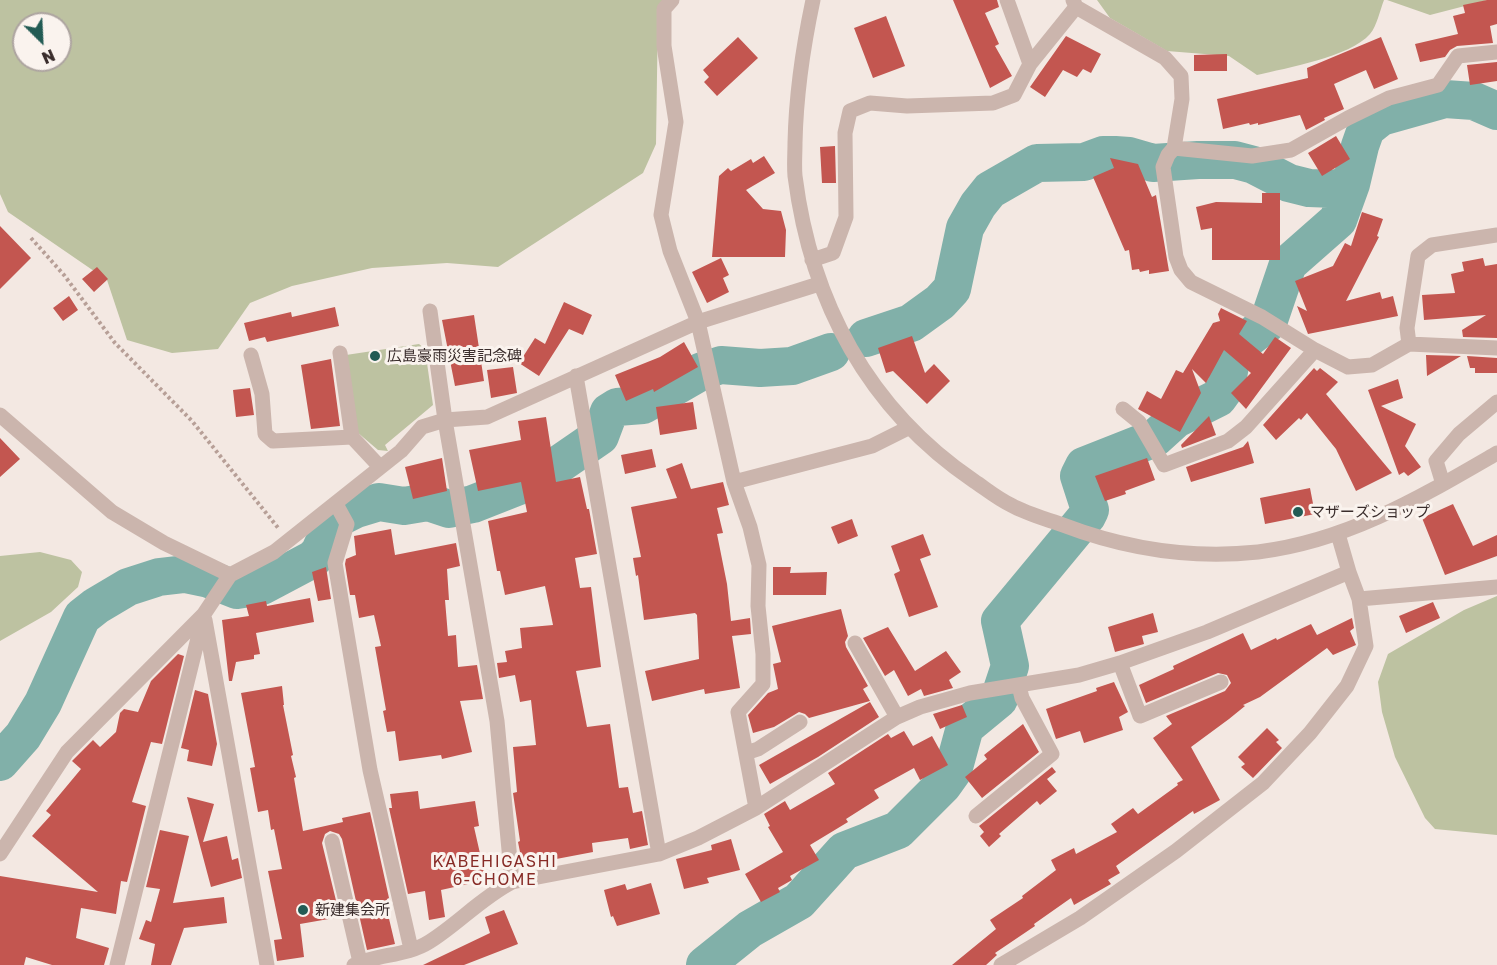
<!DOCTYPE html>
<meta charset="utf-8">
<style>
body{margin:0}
#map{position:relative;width:1497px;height:965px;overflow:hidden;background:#f3e8e2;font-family:"Golos Text",sans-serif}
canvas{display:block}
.north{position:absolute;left:12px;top:12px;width:60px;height:60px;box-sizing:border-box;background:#faf3ee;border:2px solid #ada4a0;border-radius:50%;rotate:156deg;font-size:16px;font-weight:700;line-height:24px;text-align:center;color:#3a2d2c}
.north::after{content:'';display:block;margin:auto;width:21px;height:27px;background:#225b54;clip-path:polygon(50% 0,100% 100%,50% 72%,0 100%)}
</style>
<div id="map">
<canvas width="1497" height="965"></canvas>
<div class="north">N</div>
</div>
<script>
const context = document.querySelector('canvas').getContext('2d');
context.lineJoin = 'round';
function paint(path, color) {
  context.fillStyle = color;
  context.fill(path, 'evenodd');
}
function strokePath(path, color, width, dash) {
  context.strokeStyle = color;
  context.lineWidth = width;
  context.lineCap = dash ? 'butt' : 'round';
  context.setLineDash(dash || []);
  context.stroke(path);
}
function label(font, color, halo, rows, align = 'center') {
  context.font = font + ' "Golos Text","Noto Sans JP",sans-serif';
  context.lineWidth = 6;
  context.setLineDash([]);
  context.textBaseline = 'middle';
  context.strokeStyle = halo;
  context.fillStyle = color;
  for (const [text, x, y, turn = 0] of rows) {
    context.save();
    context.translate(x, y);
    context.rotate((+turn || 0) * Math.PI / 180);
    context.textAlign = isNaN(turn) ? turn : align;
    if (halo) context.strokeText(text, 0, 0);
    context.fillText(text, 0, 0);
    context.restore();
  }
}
paint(new Path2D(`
 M0,0H665L658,8L656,144L643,173L498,267L447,263L372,268L292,286L250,303L218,349L172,353L127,340L107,280L8,212L0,194ZM24,24H60V60H24Z
 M1097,0H1384C1380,10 1377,26 1370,34C1350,57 1286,68 1257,75L1229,56L1167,51L1110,18Z
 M1387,0H1488L1430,15Z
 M419,344L425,349L433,405L385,445L388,451L378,450L357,432L346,355Z
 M40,552L71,560L82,572L78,587L51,612L0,641V556Z
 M1497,596V835L1435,829L1425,818L1395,757L1382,712L1378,682L1388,654L1464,610Z`), '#bdc2a1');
strokePath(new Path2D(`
 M866,338L911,323L940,302L952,289L965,228L978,205L990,190L1037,163L1084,162L1103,155H1115L1129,156L1153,163L1198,160H1235L1254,165L1289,183L1309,188L1335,189L1351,184
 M0,762L23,736L43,703L82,617L96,606L128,587L159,577L185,574L209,579L237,590L262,586L313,559L319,553L334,520L356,509L379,502L404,506L428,502L449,509L473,504L539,478L600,436L609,412L617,407L643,405L702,371L721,365L760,368L792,366L831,352
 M705,965L750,929L799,901L844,851L898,830L943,785L953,771L965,727L999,699L1010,666L1000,621L1087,516L1090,510L1079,476L1084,466L1155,438L1176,419L1218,398L1226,387L1233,350L1268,323L1288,264L1338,220L1351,184L1360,146L1366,129L1381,117L1445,99L1474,101L1497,111`), '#81b0a9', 38);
paint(new Path2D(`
 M953,0H997L999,7L985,13L999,44L995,46L1012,76L990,88Z
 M1487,0H1497V24L1490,26L1493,43L1457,46L1450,50L1445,57L1420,62L1415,44L1458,34L1453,16L1465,13L1463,5Z
 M886,16L905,66L873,78L854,28Z
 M1066,36L1101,54L1091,73L1083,69L1077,77L1063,70L1045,97L1030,87Z
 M738,37L758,58L717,96L704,82L709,77L703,70Z
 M1381,37L1398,79L1374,89L1366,70L1334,84L1344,109L1324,118L1325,120L1306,130L1300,115L1258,125V123L1250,125L1249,123L1223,129L1217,99L1308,78L1307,68Z
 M1227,54V71H1194V55Z
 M1497,62V81L1470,85L1467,65Z
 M1336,136L1350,159L1322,176L1308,153Z
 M835,146L836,183H822L820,147Z
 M764,156L775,173L746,190L763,209L781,211L786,230L785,257H712L719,176L728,168L731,171L751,159L753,163Z
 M1110,158L1138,164L1152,197L1156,195L1169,271L1149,274V270L1140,272L1139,269L1132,270L1129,250L1125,251L1093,177L1114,168Z
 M1262,193H1280V260H1212V228L1201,230L1196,207L1216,202L1262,203Z
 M1362,212L1383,219L1377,236L1379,237L1346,301L1380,292L1382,299L1393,296L1398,316L1308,334L1297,306L1307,311L1295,281L1333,266L1345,243L1351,246Z
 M0,226L31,258L0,289Z
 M721,258L729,275L723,278L729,292L707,303L692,272Z
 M1483,258L1485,266L1497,264V338L1463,337L1462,330L1486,315L1424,320L1422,295L1455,293L1451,274L1464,271L1462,262Z
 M97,267L108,279L94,292L82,279Z
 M69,296L78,310L63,321L53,308Z
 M564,302L592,315L583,335L569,329L539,376L519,363L535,338L545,344Z
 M335,307L339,326L267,342L265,337L249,341L244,323L291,312L292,317Z
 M1221,308L1247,321L1239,334L1263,354L1275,337L1291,348L1246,409L1231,393L1251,373L1224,350L1206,383L1192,369L1201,393L1180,432L1138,409L1147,391L1161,399L1176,370L1183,373L1213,323L1220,321L1218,314Z
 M474,315L484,381L455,386L442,320Z
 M912,336L925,373L934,364L950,381L927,404L893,371L886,373L878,348Z
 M684,342L698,367L654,392L653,389L626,401L615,375L660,357Z
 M1426,355L1461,356L1427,376Z
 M1467,356L1497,358V373H1475V368H1470Z
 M331,359L340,426L311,429L301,365Z
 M513,367L517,393L491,398L487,370Z
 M1314,368L1317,371L1320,368L1338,382L1326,394L1392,473L1356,491L1336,449L1307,413L1301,420L1299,418L1276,440L1263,425Z
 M1398,379L1403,398L1381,406L1416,424L1405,446L1421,467L1408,476L1404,472L1399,475L1368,390Z
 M250,388L254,415L236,417L233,390Z
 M693,402L697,429L660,435L656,407Z
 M1209,416L1216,435L1182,448L1181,445Z
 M546,417L556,482L580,477L587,509H589L597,554L575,558L580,588L591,587L601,667L576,671L587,727L610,724L619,788L628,787L633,813L642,811L648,845L630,849L628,838L592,843L593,852L551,860V862L523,867L518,842L520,841L513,793L517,792L513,747L536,745L531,700L520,702L515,675L499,678L497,663L507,662L505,651L522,648L520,628L553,625L545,586L505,595L500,571H497L488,521L527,512L521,482L478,491L469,450L521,440L518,421Z
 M0,438L20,459L0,477Z
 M1248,441L1254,463L1191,482L1186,467L1243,447Z
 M652,449L656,467L625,474L621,455Z
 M442,458L447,491L413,499L405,467Z
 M1147,458L1155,480L1125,491L1126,494L1105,501L1095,476Z
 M682,463L691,489L723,482L729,505L717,508L723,533L717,534L727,584L731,621L750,618L751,634L732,636L740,688L705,694L704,689L652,701L645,671L699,659L697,615L695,613L644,620L638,575L636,576L633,558L641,557L631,507L677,498L666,469Z
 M1310,488L1315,514L1265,524L1260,498Z
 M1453,504L1473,546L1497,535V556L1445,575L1422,518Z
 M852,519L858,536L838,544L831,527Z
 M391,529L395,555L456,543L460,566L447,569L449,600H445L448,636L456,635L458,667L477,665L483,699L460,701L472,752L442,759L441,755L399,761L395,731L387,732L383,711L386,710L375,647L381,646L374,615L359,618L355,595H350L345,564L346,559L356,555L354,536Z
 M923,534L931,555L920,559L938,607L909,617L894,574L900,571L891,546Z
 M326,567L331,599L318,601L312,572Z
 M773,567H791L790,573L827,572L826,595H773Z
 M310,598L314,622L256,633L260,654L254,655V659L236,662L232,681H229L222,620L249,616L246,605L266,601L267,606Z
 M1433,602L1440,618L1406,633L1399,616Z
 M841,609L848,636L845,642L846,647L868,686L863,689L870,701L809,718L805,714L799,712L774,727L753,733L748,715L768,693L778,689L773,664L781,662L772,626Z
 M1153,613L1158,632L1142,636L1144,644L1115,652L1108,627Z
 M1352,618L1354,628L1350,631L1356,645L1333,655L1327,648L1260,697L1243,705L1245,706L1229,719L1191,747L1220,800L1194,814L1193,811L1116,866L1120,873L1108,880L1111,884L1074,905L1071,898L1034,924L1035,926L995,953L997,955L986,965H952L996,929L990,920L1023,898L1022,896L1056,870L1051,860L1074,848L1076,854L1117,832L1111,824L1133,808L1138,814L1178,785L1177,783L1183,780L1153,738L1172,724L1166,716L1225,691L1231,683L1227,675L1218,673L1146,703L1139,685L1174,669L1173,666L1243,633L1251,650L1276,638L1277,640L1311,624L1317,635Z
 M888,627L915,671L946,651L961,672L949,680L953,688L924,696L921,689L908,696L894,670L885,676L863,638Z
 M178,654L184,656L162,744L151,742L132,802L146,806L127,882L121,881L116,914L81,908L76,938L109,948L104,965H52L26,957L24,965H0V876L98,892L32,836L51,815L46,811L81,769L72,761L93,740L100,747L116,732L120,713L124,709L138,712L151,681Z
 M1114,682L1128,712L1119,717L1123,730L1084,743L1080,731L1056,739L1046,709L1097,691L1096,688Z
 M282,686L284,705H283L293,755L291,756L296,777L294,778L303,831L343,822L342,818L370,812L389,898L387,899L388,905L386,906L395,944L367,950L342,839L339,834L330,831L325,834L322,843L340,917L300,924L304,957L277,961L274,940L282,939L268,871L282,869L274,829L271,830L268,810L258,812L250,768L255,767L241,693Z
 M195,690L208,694L217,744L212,766L187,761L189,750L181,748Z
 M870,702L879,717L818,757L770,784L759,765Z
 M962,705L967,717L940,729L933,714Z
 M1023,724L1039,752L982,798L965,777L987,759L984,755Z
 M1267,728L1279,740L1276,742L1282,748L1253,778L1241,767L1245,764L1238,757Z
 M904,731L913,746L932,736L948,765L920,780L914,768L874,790L879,798L846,819L848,822L810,845L819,860L790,876L792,880L778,888L780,892L761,902L745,874L783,852L768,827L770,826L764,814L785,801L790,810L835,784L828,773L888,734L891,738Z
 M1052,767L1056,772L1047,779L1057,791L1040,805L1037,801L999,834L1001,836L989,847L980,836L984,832L979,826Z
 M418,791L420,809L475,801L479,826L474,827L486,880L441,890L445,917L429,920L425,891L408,894L389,808H392L390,794Z
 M187,797L214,804L203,842L227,836L232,860L238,858L242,878L211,887Z
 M160,830L189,836L173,903L224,897L227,923L184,928L171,965H151L155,944L139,939L146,920L151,922L160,889L146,887Z
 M731,839L740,870L707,878L709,883L684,889L676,859L712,850L711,845Z
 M651,883L660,914L617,926L613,916L611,917L604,890L625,884L627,890Z
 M504,910L518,944L464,965H423L490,933L485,917Z`), '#c35650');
strokePath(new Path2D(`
 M31,238L64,275L115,343L192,421L279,529`), '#b79f97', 4, [3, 3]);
strokePath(new Path2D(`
 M672,0L664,9V46L676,122L661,215L670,251L698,322L734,482L750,527L759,565L758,606L763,654V684L738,712L756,808
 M813,0C803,47 796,94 795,143C795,154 794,165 795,176C811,302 868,409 974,481C986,489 998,499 1011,505C1027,514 1046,519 1063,525C1126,549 1191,559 1258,552C1348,541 1421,497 1497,453
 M1007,0L1030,64
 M1073,0L1076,7L1165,58L1181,76L1182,99L1174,148L1168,155L1163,167L1176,257L1181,270L1191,282L1262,317L1315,350L1348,367L1372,365L1409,344L1497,348
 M1174,148L1252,156L1291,150L1348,118L1389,98L1438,85L1458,56L1497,52
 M812,260L833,253L846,217L845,133L850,111L870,103L907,106L993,103L1014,95L1030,64L1076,7
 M430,311L445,420L497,721L512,882
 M1409,344L1407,328L1418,256L1432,245L1497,235
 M340,353L352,437L380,467
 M251,355L262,394L265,434L273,441L352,437
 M576,376L659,854
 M1123,409L1139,422L1164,465L1228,441L1246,427L1315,350
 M0,415L112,512L164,543L230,575
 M734,482L872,446L908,428
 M1443,484L1436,461L1459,434L1497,402
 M336,504L347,524L335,563L370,770L411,949
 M1359,599L1497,587
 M205,620L267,965
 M855,643L897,717
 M1120,663L1140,716L1221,682
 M746,753L758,749L800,722
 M976,816L1052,754L1022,698L1019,686
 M332,841L360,962
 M0,854L67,752L204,614L230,575L274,552L401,451L422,427L445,420L487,417L698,322L819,284
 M117,965L204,614
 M354,965C378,954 407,956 429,942C458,924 481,898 512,882L659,854L698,838L756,808L897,717L920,707L970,693L1079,675L1120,663L1207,632L1349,572
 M1001,965L1080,918L1176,851L1263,783L1310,733L1347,686L1366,646L1359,599L1349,572L1338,534`), '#cbb5ad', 15);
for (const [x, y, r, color] of [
 [375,356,6,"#225b54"],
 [1298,512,6,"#225b54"],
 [303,910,6,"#225b54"]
]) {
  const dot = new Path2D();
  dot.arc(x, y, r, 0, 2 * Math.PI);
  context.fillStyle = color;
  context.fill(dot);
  strokePath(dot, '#faf3ee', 2);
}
label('15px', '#3a2d2c', '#faf3ee', [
 ["広島豪雨災害記念碑",387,356],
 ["マザーズショップ",1310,512],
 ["新建集会所",315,910]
], 'left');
context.letterSpacing = '1.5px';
label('16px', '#872b26', '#faf3ee', [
 ["KABEHIGASHI",495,862],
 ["6-CHOME",495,880]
]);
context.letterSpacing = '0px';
</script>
